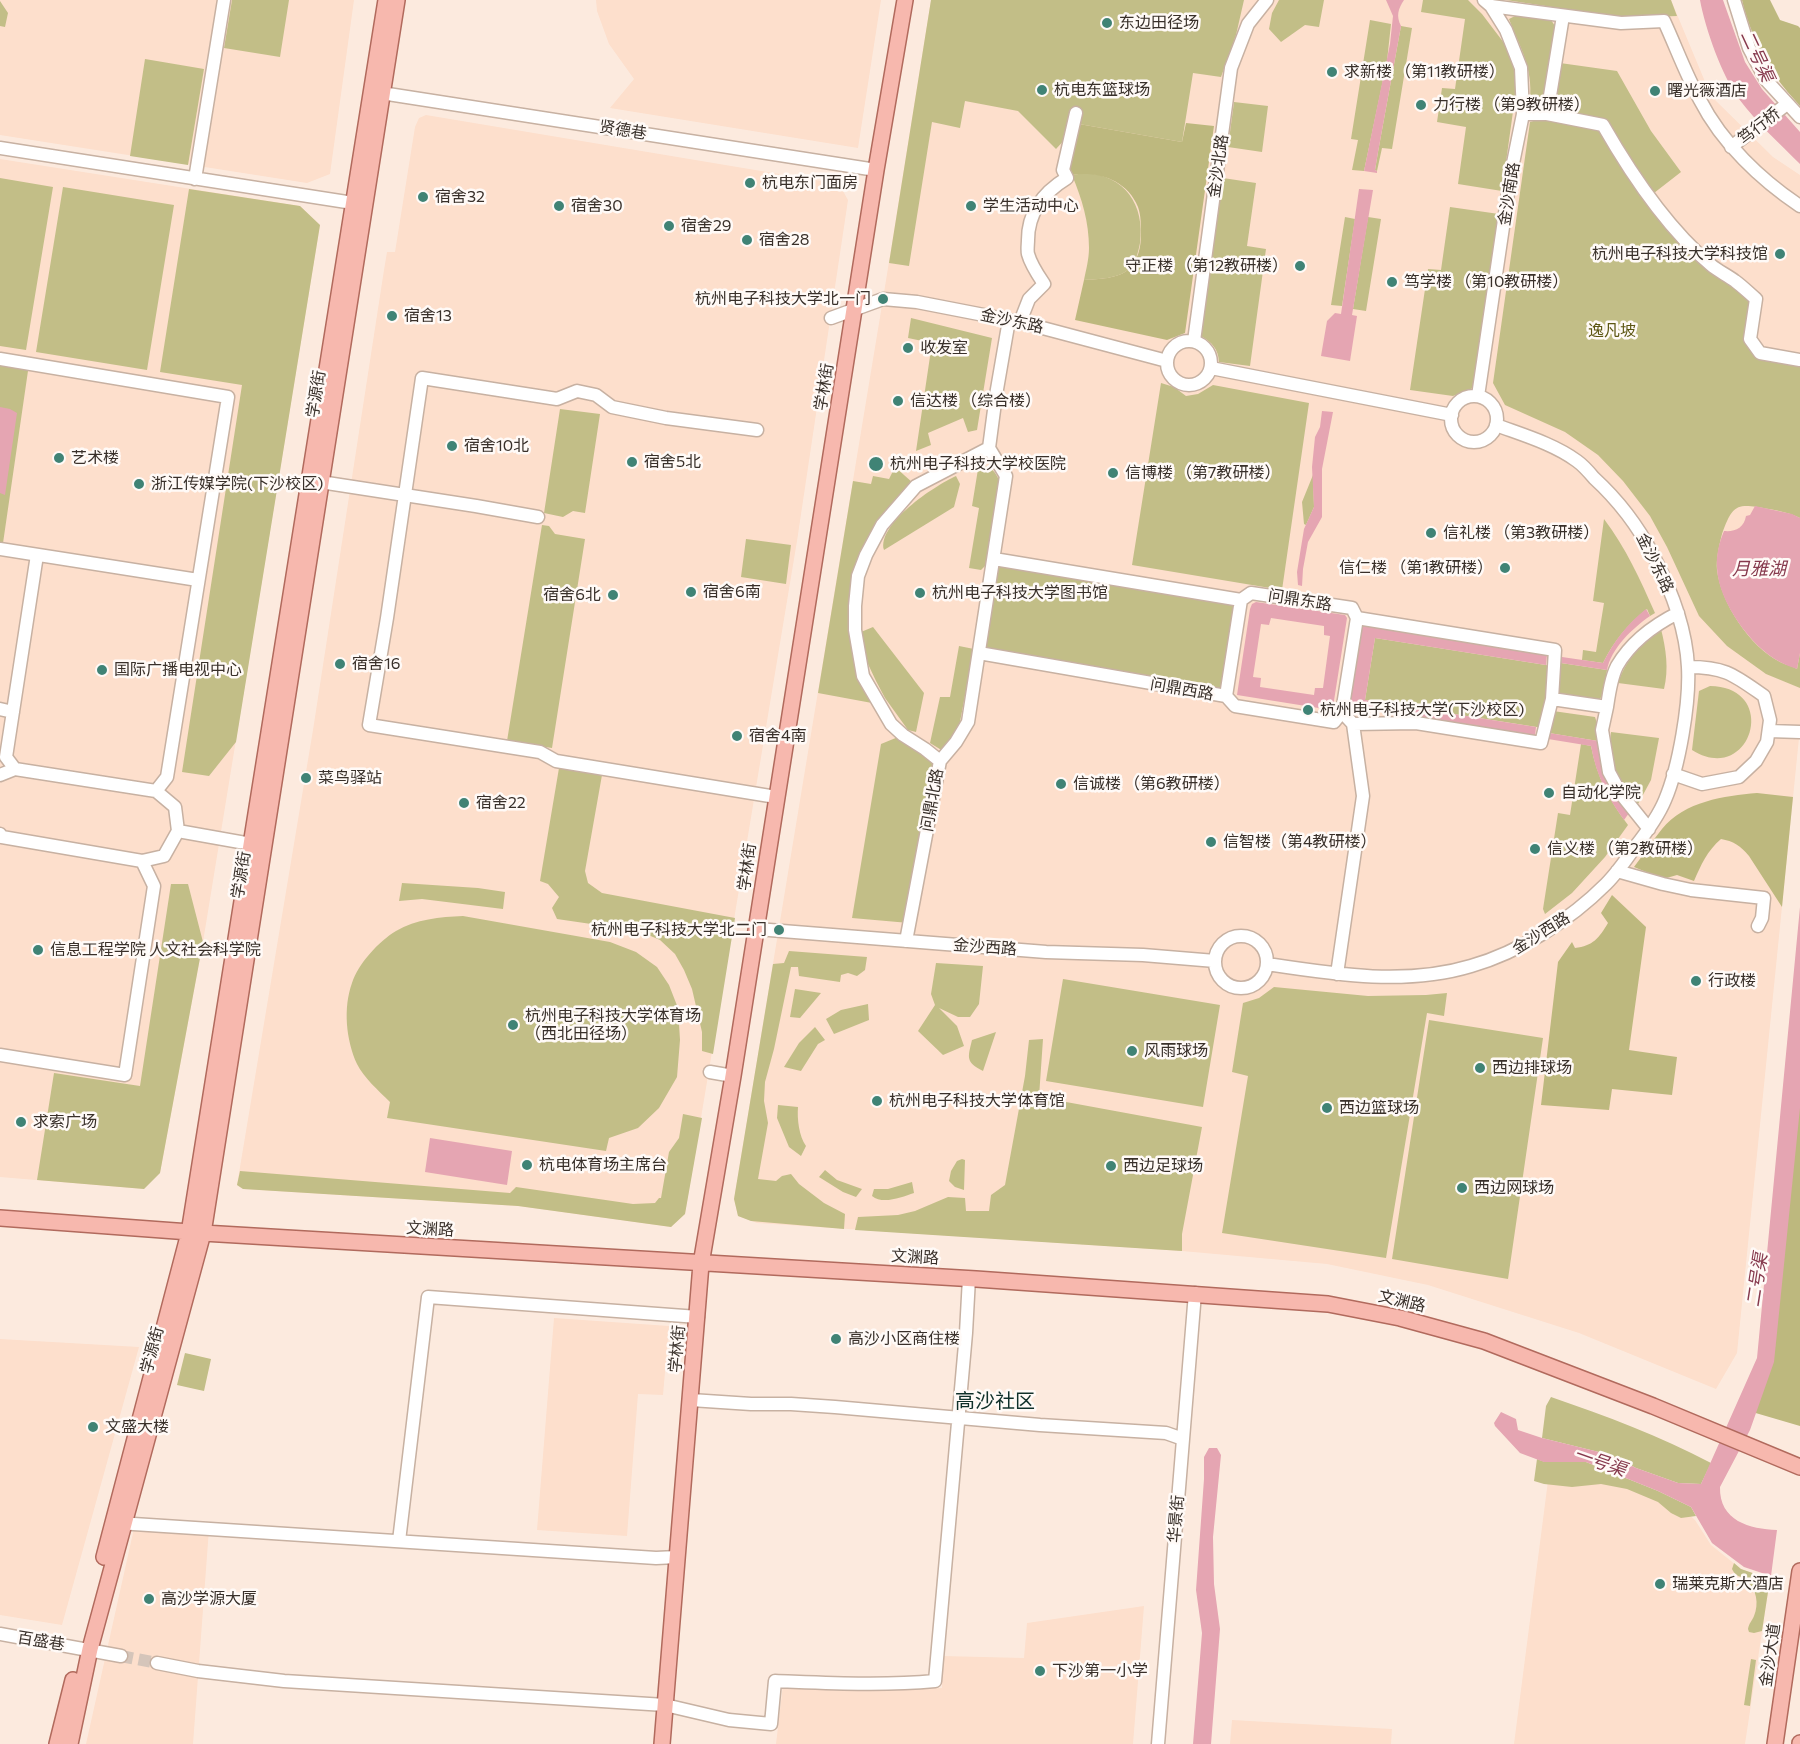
<!DOCTYPE html>
<meta charset="utf-8">
<style>
body{margin:0}
canvas{display:block;background:#fceade}
</style>
<canvas width="1800" height="1744"></canvas>
<script>
const context = document.querySelector('canvas').getContext('2d');
context.lineJoin = 'round';
function paint(path, color) {
  context.fillStyle = color;
  context.fill(path, 'evenodd');
}
function strokePath(path, color, width, dash) {
  context.strokeStyle = color;
  context.lineWidth = width;
  context.lineCap = dash ? 'butt' : 'round';
  context.setLineDash(dash || []);
  context.stroke(path);
}
function label(font, color, halo, rows, align = 'center') {
  context.font = font + ' Commissioner,"Noto Sans SC",sans-serif';
  context.lineWidth = 5;
  context.setLineDash([]);
  context.textBaseline = 'middle';
  context.strokeStyle = halo;
  context.fillStyle = color;
  for (const [text, x, y, turn = 0] of rows) {
    context.save();
    context.translate(x, y);
    context.rotate((+turn || 0) * Math.PI / 180);
    context.textAlign = isNaN(turn) ? turn : align;
    if (halo) context.strokeText(text, 0, 0);
    context.fillText(text, 0, 0);
    context.restore();
  }
}
paint(new Path2D(`
 M0,0H354L330,174L307,183L0,135Z
 M596,0H881L858,148L610,108L634,79L609,44L597,11Z
 M931,0H1671L1711,96L1773,157L1800,175V728L1737,1353L1716,1389L1579,1333L1428,1285L1327,1264L1182,1251L757,1223L738,1216L734,1199L883,299Z
 M426,115L839,184L848,200L797,541L685,1214L671,1227L518,1206L243,1189L237,1185L313,730L384,270L387,252H395L415,127L419,118Z
 M0,159L300,206L320,225L203,942L160,1173L144,1189L0,1177Z
 M554,1318L669,1326L663,1395L638,1394L627,1536L537,1530Z
 M0,1339L139,1347L62,1625L0,1615Z
 M1579,1469L1681,1507L1695,1520L1711,1545L1741,1569L1770,1579L1745,1744H1514L1549,1473Z
 M135,1524L209,1529L193,1744H86Z
 M1144,1606L1133,1744H776L783,1685L858,1688H942V1656L1024,1658L1027,1623Z
 M1232,1720L1392,1729L1391,1744H1230Z`), '#fddfcc');
paint(new Path2D(`
 M232,0H289L280,57L224,48Z
 M931,0H1244L1236,35L1221,77L1193,73L1182,142L1079,124L1056,149L1018,111L965,101L960,128L932,122L909,266L889,263Z
 M1279,0H1324L1319,27L1305,25L1281,42L1269,29L1272,13Z
 M1423,0H1468L1482,14L1504,43L1512,61L1516,79L1515,97L1502,191L1458,184L1466,127L1437,122L1442,88L1455,89L1465,19L1421,12Z
 M1506,0H1671L1677,16L1624,18Z
 M0,1L8,13L5,27L0,26Z
 M1517,15L1551,20L1555,26L1542,103L1530,100C1533,67 1520,48 1509,19Z
 M1370,20L1391,24L1387,61L1364,171L1352,170L1358,140L1351,139Z
 M1401,26L1412,28L1392,149L1382,148L1377,171L1375,170L1378,152Z
 M145,59L204,69L188,165L130,156Z
 M1560,63L1617,71L1651,131L1681,172L1654,193L1634,166L1607,122L1553,110Z
 M1234,102L1268,106L1262,152L1228,147Z
 M1544,118L1594,127L1608,140L1661,221L1749,297L1752,306L1747,342L1800,363V518C1790,513 1780,511 1769,509C1737,503 1733,503 1722,534C1719,546 1716,559 1717,570C1721,603 1750,647 1780,662C1786,665 1792,666 1797,669L1800,653V688L1766,674L1727,646L1699,616L1667,547L1650,516L1623,481L1598,455L1565,432L1505,405L1493,383L1530,122Z
 M1085,173C1125,175 1145,205 1140,243C1138,253 1136,262 1129,269C1118,279 1098,279 1084,280C1086,270 1089,259 1089,248C1089,222 1082,199 1072,175Z
 M0,178L53,187L26,350L0,346Z
 M1223,178L1256,183L1247,246L1266,249L1250,366L1219,362C1218,348 1212,343 1201,336Z
 M63,187L174,205L147,370L36,352Z
 M189,189L300,206L320,225L236,742L209,776L182,772L242,385L160,372Z
 M1450,207L1499,214L1473,388L1453,396L1410,390L1428,269L1441,270Z
 M1345,217L1355,219L1342,306L1331,305Z
 M1368,217L1381,219L1366,311L1353,309Z
 M911,318L992,338L977,430L968,432L963,418L928,433L931,445L916,451L932,343L908,338Z
 M0,359L29,364L2,550L0,549Z
 M1161,383L1174,387L1186,396L1198,394L1213,385L1309,403L1282,590L1132,565Z
 M560,409L600,414L585,513L573,511L563,517L544,513Z
 M979,463C991,467 996,471 1000,483L985,566L981,570L969,568L979,508L972,506Z
 M895,467L913,483L857,566L858,676L872,703L818,693L853,481L871,484L873,476L889,479Z
 M1313,475L1314,507L1306,525L1304,524L1302,502Z
 M956,476L960,484L954,507L884,550C877,524 934,486 956,476Z
 M1604,519C1626,548 1640,579 1655,613L1650,616L1647,609C1627,625 1614,641 1603,663L1582,660L1583,650L1596,652L1604,603L1593,601Z
 M542,525L549,526L555,534L585,539L552,748L507,741Z
 M746,539L791,545L786,584L741,577Z
 M994,559L1241,600L1226,696L979,653Z
 M873,627L924,693L916,732L908,730L885,698L876,681L868,664L861,632Z
 M1661,629C1666,649 1669,669 1664,689L1618,683C1626,659 1641,645 1661,629Z
 M1375,638L1552,666L1543,728L1365,700Z
 M959,646L974,649L959,727L953,738L943,751L930,743L940,697H950Z
 M1561,663L1607,670L1603,695L1598,701L1556,695Z
 M1710,686C1781,687 1751,787 1692,750L1699,691Z
 M1553,711L1595,717L1597,723L1598,741L1549,733Z
 M1611,732L1659,738L1651,780L1638,804C1618,785 1608,759 1611,732Z
 M903,735L940,761L909,923L852,918L881,744Z
 M1581,744L1591,746C1597,777 1609,800 1628,825L1605,857L1572,893L1545,914L1543,909L1558,813L1570,815Z
 M559,768L602,775L585,871L588,883L602,893L735,918L713,1054L702,1051V1032L692,989L684,970L675,954L660,940L639,931L557,919L552,908L559,897L548,884L540,881Z
 M402,883L478,888L505,892L503,909L422,899L399,901Z
 M171,884H188L203,942L160,1173L144,1189L37,1180L54,1073L140,1086Z
 M463,916L610,942L636,952L657,967L669,985L678,1008L680,1040L677,1077L659,1108L638,1128L609,1138L606,1151L387,1118L390,1102C379,1091 364,1078 357,1064C346,1040 343,1008 352,983C358,964 379,941 396,931C416,919 440,917 463,916Z
 M789,951L867,957L865,970L857,976L848,973L841,975L840,982L799,976L798,967H791L774,1049L765,1082L764,1101L768,1123L758,1179L776,1181L782,1176L791,1174L799,1184L824,1203L845,1214L844,1229L751,1221L738,1216L734,1199L773,964L784,963Z
 M936,963L983,966L979,1004L970,1017H958L939,1008L957,1026L964,1046L943,1055L918,1031L935,1005L931,994Z
 M1063,979L1220,1005L1203,1107L1046,1081Z
 M1274,987L1368,996L1426,995L1447,993L1444,1016L1427,1013L1386,1258L1222,1233L1248,1076L1232,1072L1243,1003L1259,998Z
 M795,989L821,993L800,1018L790,1017Z
 M868,1004L869,1020L834,1034L826,1019L841,1010Z
 M1429,1020L1543,1038L1508,1279L1392,1259Z
 M815,1027L825,1040L818,1044L801,1071L784,1067L799,1043Z
 M996,1032L983,1071C965,1062 968,1057 972,1040Z
 M1043,1039L1039,1097L1202,1127L1182,1234V1251L855,1230L858,1217L898,1215L915,1211L948,1197L965,1198L966,1211H989L991,1195L1005,1185L1025,1076L1029,1040Z
 M778,1105L798,1107C797,1119 799,1136 806,1146L801,1156L789,1147L777,1118Z
 M683,1114L702,1118L685,1214L671,1227L518,1206L243,1189L237,1185L240,1171L510,1193L516,1187L633,1204L655,1203L659,1198H661L669,1152L679,1138Z
 M962,1159L965,1160L964,1190L955,1187L949,1181L951,1171L957,1161Z
 M825,1170L837,1180L862,1189L856,1197L843,1192L819,1177Z
 M912,1182L914,1193C902,1197 883,1205 872,1196L874,1189H888Z
 M185,1353L211,1359L204,1391L177,1385Z
 M1551,1397C1606,1416 1660,1436 1711,1463L1701,1484L1678,1483L1636,1468L1611,1455L1542,1438L1546,1406Z
 M1537,1459L1545,1462H1586L1658,1491L1691,1507L1696,1516L1681,1518L1671,1513L1658,1502L1627,1489L1601,1484L1572,1487L1544,1484L1534,1481Z
 M1734,1563L1741,1569L1770,1579L1762,1631L1754,1633L1749,1632L1748,1629C1749,1623 1752,1621 1754,1616C1759,1604 1757,1589 1746,1580C1740,1576 1735,1576 1732,1569Z
 M1751,1659L1756,1660L1750,1706L1744,1705Z`), '#c2be87');
paint(new Path2D(`
 M1742,0H1770L1780,20L1798,26L1800,28V106C1792,97 1783,87 1776,77C1762,57 1747,24 1742,0Z
 M1186,123L1214,126L1185,333L1167,340L1075,320L1084,280C1098,279 1118,279 1129,269C1138,260 1141,247 1141,235C1141,226 1141,215 1138,207C1127,180 1098,171 1072,175L1068,165L1079,124L1182,142Z
 M1757,793L1793,797L1782,907L1749,856C1741,846 1733,841 1721,839C1707,851 1701,865 1694,881L1677,875L1663,879L1634,867C1644,854 1652,841 1662,829C1685,801 1724,796 1757,793Z
 M1612,895L1646,927L1629,1050L1677,1057L1672,1095L1612,1089L1609,1110L1541,1105L1558,962L1572,942L1575,948C1593,946 1599,938 1608,923L1601,913Z
 M1800,1059V1426L1742,1409L1761,1360Z`), '#bdb87e');
paint(new Path2D(`
 M1386,0H1408H1404C1398,9 1396,16 1401,26L1378,152L1375,170L1377,171V173L1364,171L1390,44L1393,16Z
 M1700,0H1723L1745,62L1762,89L1800,132V164C1779,143 1757,123 1739,99C1722,76 1705,28 1700,0Z
 M1359,189L1373,190L1352,315L1357,316L1350,361L1321,356L1327,321L1335,313L1341,314Z
 M0,407L10,409L17,413L5,495L0,493Z
 M1322,411L1333,412L1322,469V517L1308,542L1303,569L1302,586L1298,585L1297,572L1304,529L1314,507L1312,467L1315,437L1320,427Z
 M1755,506L1792,514L1800,518V653L1797,669C1792,667 1785,665 1780,662C1751,647 1718,601 1717,568C1716,555 1719,543 1724,531C1735,532 1744,528 1746,516L1750,515Z
 M1256,602L1345,615L1347,618L1333,707L1331,710L1237,695L1250,609L1252,604ZM1271,618L1324,626V635L1330,636L1323,688H1315L1314,695L1260,687L1261,678L1253,677L1261,624L1269,625Z
 M1646,609L1650,616C1633,628 1611,648 1607,670L1561,663L1562,657L1603,663C1614,641 1627,624 1646,609Z
 M1360,624L1547,654L1546,665L1375,638L1365,700L1536,727L1535,736L1347,706Z
 M1549,733L1598,741L1629,813L1624,820C1607,797 1596,774 1591,746L1548,739Z
 M1800,907V1108L1774,1362L1750,1430L1720,1487C1719,1521 1750,1529 1777,1530L1771,1576L1744,1567L1712,1543L1691,1507L1658,1491L1586,1462H1544L1520,1453L1495,1426L1494,1423L1501,1412L1516,1419L1518,1430L1542,1438L1611,1455L1636,1468L1678,1483L1701,1484L1757,1358Z
 M430,1138L512,1151L507,1185L425,1172Z
 M1209,1448H1217L1221,1455L1213,1537L1214,1584L1220,1629L1211,1744H1193L1202,1633L1196,1590L1204,1479V1457Z`), '#e5a5b2');
strokePath(new Path2D(`
 M121,1656L157,1663`), '#d5c5ba', 12, [12, 6]);
const minor = new Path2D(`
 M1734,0L1749,48L1766,80L1800,117
 M1491,6L1621,23L1664,21C1676,47 1686,75 1700,100C1722,143 1761,180 1800,206
 M375,92L876,170
 M1523,114H1547L1603,125C1631,174 1668,229 1711,265C1718,271 1727,275 1735,281C1742,286 1749,293 1756,299L1750,339L1760,353L1800,360
 M1547,114L1563,16
 M1731,147L1787,104
 M0,148L353,203
 M195,179L224,0
 M831,318L883,299L917,302L1020,322L1167,361
 M1020,322L1029,299L1044,284C1038,275 1031,265 1028,254C1027,250 1028,244 1028,240C1028,211 1044,192 1067,178L1063,170L1076,113
 M1167 363a22 22 0 1 1 44 0a22 22 0 1 1-44 0Z
 M1194,341L1231,68L1248,24L1267,0
 M0,359L228,397L167,777L156,791
 M1211,368L1452,415
 M1478,396L1511,173L1523,114L1521,68L1506,30L1491,6L1484,0
 M1451 419a23 23 0 1 1 46 0a23 23 0 1 1-46 0Z
 M757,430L666,418L612,407L596,395L577,391L557,399L422,378L387,618L369,725L540,752L556,761L776,797
 M314,481L476,506L538,517
 M0,549L198,580
 M979,653L1226,696L1235,706L1334,722L1342,712L1353,724L1416,723L1541,743L1552,699L1555,650L1357,618L1352,608L1251,593L1241,600L994,559
 M1226,696L1241,600
 M1552,699L1607,707C1609,693 1611,678 1617,666C1631,642 1654,625 1678,613
 M1607,707L1602,730L1609,772L1621,794L1649,829
 M0,709L13,712
 M1342,712L1357,618
 M1769,731L1800,732
 M940,761L956,742L968,722L1006,476L989,448
 M15,769L6,757L37,555
 M1673,774L1702,784L1739,777L1756,761L1767,742L1770,720L1764,696C1734,675 1726,667 1688,667
 M0,775L15,769L156,791L175,807L178,831L164,856L142,861L2,837L0,834
 M178,831L251,844
 M1617,871L1663,884L1691,890L1764,898L1762,918L1758,926
 M757,929L1046,952L1143,955L1215,961
 M1215 962a26 26 0 1 1 52 0a26 26 0 1 1-52 0Z
 M906,941L940,761L925,749L903,735L891,724L863,676L855,630V606L858,576L866,555L882,525L916,486L989,448L996,395L1009,320
 M1267,964C1333,974 1405,986 1471,966C1520,952 1570,920 1606,884C1617,873 1626,860 1635,847C1646,833 1658,817 1665,800C1679,767 1690,703 1688,667C1686,628 1671,589 1653,555C1638,526 1618,500 1594,478C1589,472 1584,466 1577,461C1554,444 1523,435 1496,425
 M1337,974L1363,796L1353,724
 M0,1055L125,1075L154,886L142,861
 M710,1072L733,1076
 M691,1400L751,1404H791L835,1407L1040,1425L1166,1433L1183,1439
 M118,1523L656,1558L677,1557
 M399,1541L428,1297L698,1317
 M0,1634L121,1656
 M157,1663L198,1671L284,1681L665,1705L729,1720L771,1724L775,1681C829,1683 882,1686 935,1681L966,1333L969,1278
 M1158,1744L1195,1293`);
const major = new Path2D(`
 M0,1218L203,1233L976,1279L1328,1304L1400,1318L1484,1341L1653,1406L1800,1467
 M104,1557L189,1233L386,0
 M57,1744L73,1680
 M70,1744L90,1649L203,1233L397,0
 M662,1744L701,1264L733,1076L876,170L905,0
 M1775,1744L1800,1571
 M1800,1744V1743`);
strokePath(minor, '#c7b1a2', 15);
strokePath(major, '#b16a5d', 18);
strokePath(minor, '#fff', 12);
strokePath(major, '#f7b8ae', 15);
for (const [x, y, r, color] of [
 [1107,23,6,"#408375"],
 [1332,72,6,"#408375"],
 [1042,90,6,"#408375"],
 [1655,91,6,"#408375"],
 [1421,105,6,"#408375"],
 [750,183,6,"#408375"],
 [423,197,6,"#408375"],
 [559,206,6,"#408375"],
 [971,206,6,"#408375"],
 [669,226,6,"#408375"],
 [747,240,6,"#408375"],
 [1780,254,6,"#408375"],
 [1300,266,6,"#408375"],
 [1392,282,6,"#408375"],
 [883,299,6,"#408375"],
 [392,316,6,"#408375"],
 [908,348,6,"#408375"],
 [898,401,6,"#408375"],
 [452,446,6,"#408375"],
 [59,458,6,"#408375"],
 [632,462,6,"#408375"],
 [876,464,8,"#408375"],
 [1113,473,6,"#408375"],
 [139,484,6,"#408375"],
 [1431,533,6,"#408375"],
 [1505,568,6,"#408375"],
 [691,592,6,"#408375"],
 [920,593,6,"#408375"],
 [613,595,6,"#408375"],
 [340,664,6,"#408375"],
 [102,670,6,"#408375"],
 [1308,710,6,"#408375"],
 [737,736,6,"#408375"],
 [306,778,6,"#408375"],
 [1061,784,6,"#408375"],
 [1549,793,6,"#408375"],
 [464,803,6,"#408375"],
 [1211,842,6,"#408375"],
 [1535,849,6,"#408375"],
 [779,930,6,"#408375"],
 [38,950,6,"#408375"],
 [1696,981,6,"#408375"],
 [513,1025,6,"#408375"],
 [1132,1051,6,"#408375"],
 [1480,1068,6,"#408375"],
 [877,1101,6,"#408375"],
 [1327,1108,6,"#408375"],
 [21,1122,6,"#408375"],
 [527,1165,6,"#408375"],
 [1111,1166,6,"#408375"],
 [1462,1188,6,"#408375"],
 [836,1339,6,"#408375"],
 [93,1427,6,"#408375"],
 [1660,1584,6,"#408375"],
 [149,1599,6,"#408375"],
 [1040,1671,6,"#408375"]
]) {
  const dot = new Path2D();
  dot.arc(x, y, r, 0, 2 * Math.PI);
  context.fillStyle = color;
  context.fill(dot);
  strokePath(dot, '#fffaf7', 2);
}
label('16px', '#39302a', '#fffaf7', [
 ["东边田径场",1119,23],
 ["求新楼 （第11教研楼）",1344,72],
 ["杭电东篮球场",1054,90],
 ["曙光薇酒店",1667,91],
 ["力行楼 （第9教研楼）",1433,105],
 ["杭电东门面房",762,183],
 ["宿舍32",435,197],
 ["宿舍30",571,206],
 ["学生活动中心",983,206],
 ["宿舍29",681,226],
 ["宿舍28",759,240],
 ["杭州电子科技大学科技馆",1768,254,"right"],
 ["守正楼 （第12教研楼）",1288,266,"right"],
 ["笃学楼 （第10教研楼）",1404,282],
 ["杭州电子科技大学北一门",871,299,"right"],
 ["宿舍13",404,316],
 ["收发室",920,348],
 ["信达楼 （综合楼）",910,401],
 ["宿舍10北",464,446],
 ["艺术楼",71,458],
 ["宿舍5北",644,462],
 ["杭州电子科技大学校医院",890,464],
 ["信博楼 （第7教研楼）",1125,473],
 ["浙江传媒学院(下沙校区)",151,484],
 ["信礼楼 （第3教研楼）",1443,533],
 ["信仁楼 （第1教研楼）",1493,568,"right"],
 ["宿舍6南",703,592],
 ["杭州电子科技大学图书馆",932,593],
 ["宿舍6北",601,595,"right"],
 ["宿舍16",352,664],
 ["国际广播电视中心",114,670],
 ["杭州电子科技大学(下沙校区)",1320,710],
 ["宿舍4南",749,736],
 ["菜鸟驿站",318,778],
 ["信诚楼 （第6教研楼）",1073,784],
 ["自动化学院",1561,793],
 ["宿舍22",476,803],
 ["信智楼（第4教研楼）",1223,842],
 ["信义楼 （第2教研楼）",1547,849],
 ["杭州电子科技大学北二门",767,930,"right"],
 ["信息工程学院 人文社会科学院",50,950],
 ["行政楼",1708,981],
 ["杭州电子科技大学体育场",525,1016],
 ["（西北田径场）",525,1034],
 ["风雨球场",1144,1051],
 ["西边排球场",1492,1068],
 ["杭州电子科技大学体育馆",889,1101],
 ["西边篮球场",1339,1108],
 ["求索广场",33,1122],
 ["杭电体育场主席台",539,1165],
 ["西边足球场",1123,1166],
 ["西边网球场",1474,1188],
 ["高沙小区商住楼",848,1339],
 ["文盛大楼",105,1427],
 ["瑞莱克斯大酒店",1672,1584],
 ["高沙学源大厦",161,1599],
 ["下沙第一小学",1052,1671]
], 'left');
label('16px', '#39302a', '#fffaf7', [
 ["笃行桥",1759,126,-38],
 ["贤德巷",623,130,9],
 ["金沙北路",1218,166,-82],
 ["金沙南路",1509,194,-81],
 ["金沙东路",1012,321,12],
 ["学林街",824,387,-81],
 ["学源街",316,394,-81],
 ["金沙东路",1655,563,64],
 ["问鼎东路",1300,600,9],
 ["问鼎西路",1182,689,10],
 ["问鼎北路",932,800,-80],
 ["学林街",747,867,-82],
 ["学源街",241,875,-81],
 ["金沙西路",1541,933,-32],
 ["金沙西路",985,947,4],
 ["文渊路",430,1229,3],
 ["文渊路",915,1257,3],
 ["文渊路",1402,1301,13],
 ["学林街",677,1349,-85],
 ["学源街",152,1350,-75],
 ["华景街",1176,1519,-85],
 ["百盛巷",41,1641,9],
 ["金沙大道",1770,1655,-82]
]);
label('16px', '#5d5713', '#fffaf7', [
 ["逸凡坡",1612,331]
]);
label('italic 18px', '#86394d', '#fffaf7', [
 ["二号渠",1757,56,65],
 ["月雅湖",1759,569],
 ["二号渠",1757,1280,-81],
 ["一号渠",1600,1462,19]
]);
label('20px', '#10302a', '#fffaf7', [
 ["高沙社区",995,1401]
]);
</script>
